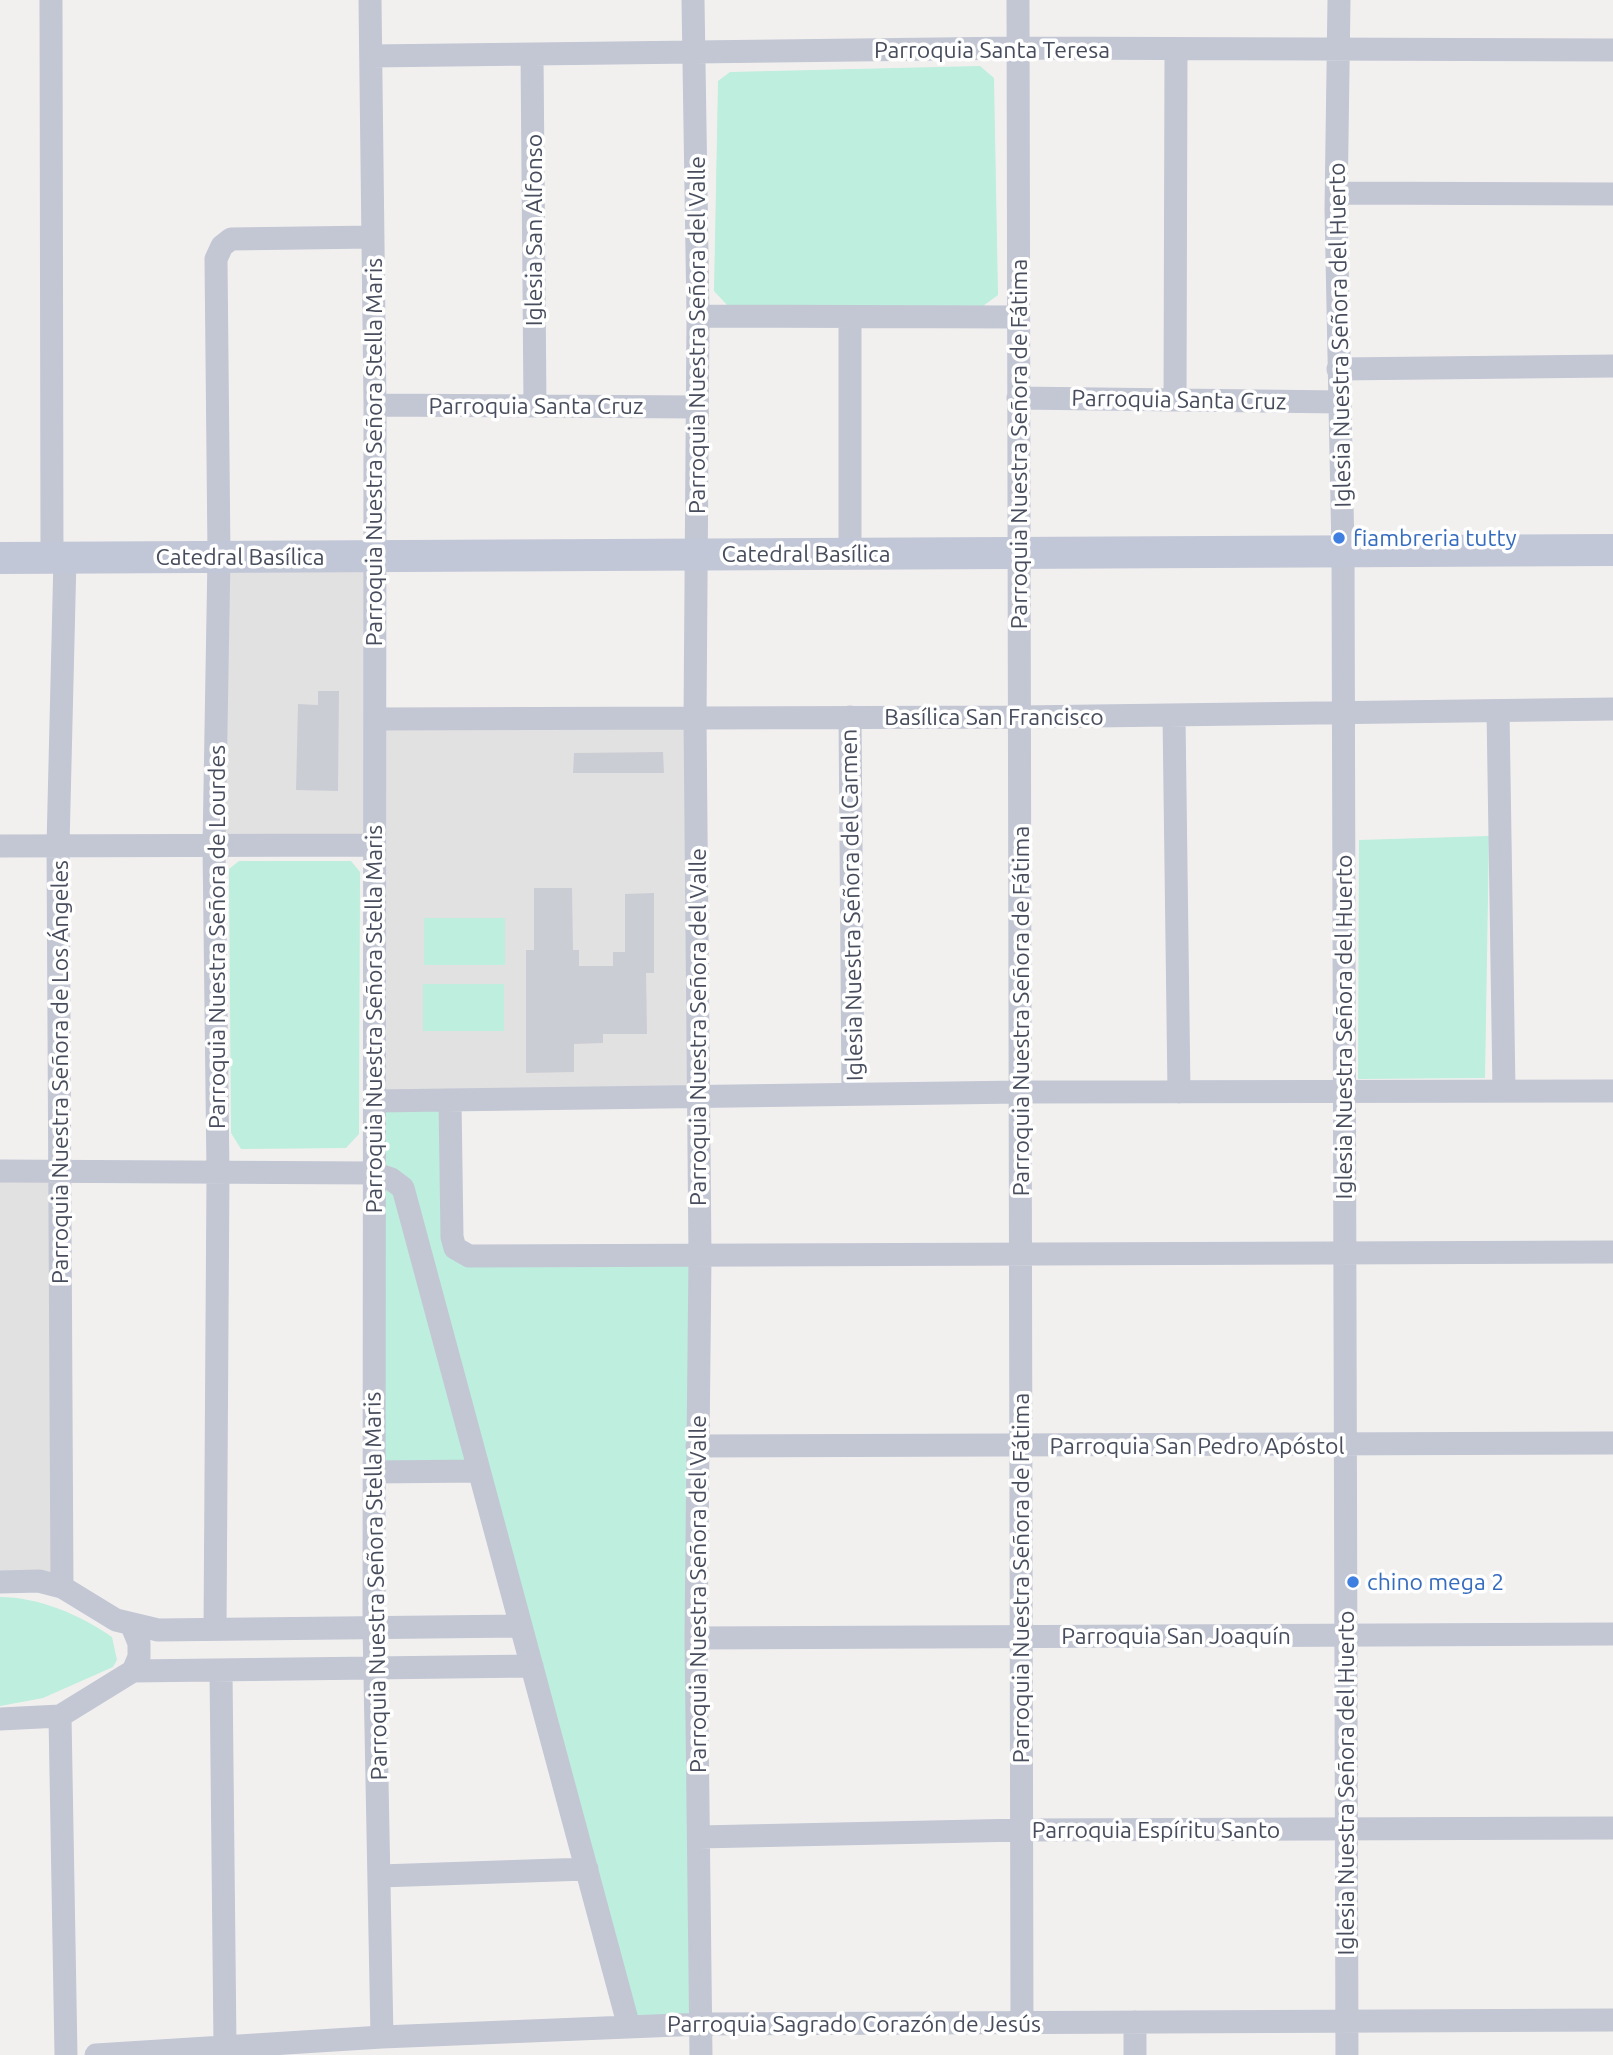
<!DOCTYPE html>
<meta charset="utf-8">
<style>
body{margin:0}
canvas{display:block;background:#f1f0ef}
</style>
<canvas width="1613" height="2055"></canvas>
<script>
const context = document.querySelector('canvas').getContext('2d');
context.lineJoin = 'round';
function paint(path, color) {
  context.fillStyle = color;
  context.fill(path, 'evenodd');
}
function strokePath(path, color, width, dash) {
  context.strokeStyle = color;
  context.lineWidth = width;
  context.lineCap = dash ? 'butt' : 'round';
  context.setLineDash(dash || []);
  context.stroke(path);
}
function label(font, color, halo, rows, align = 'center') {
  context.font = font + ' Ubuntu,sans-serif';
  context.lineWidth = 7;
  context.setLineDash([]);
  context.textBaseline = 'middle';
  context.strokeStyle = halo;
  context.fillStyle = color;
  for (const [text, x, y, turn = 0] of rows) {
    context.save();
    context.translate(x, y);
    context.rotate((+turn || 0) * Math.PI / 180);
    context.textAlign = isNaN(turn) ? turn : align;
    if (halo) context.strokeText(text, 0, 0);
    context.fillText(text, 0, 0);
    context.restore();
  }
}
paint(new Path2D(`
 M219,557L375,558L373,844L216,845Z
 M694,720L698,1095L376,1099V721Z
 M0,1172H60L61,1586L0,1581Z`), '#e2e1e1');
paint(new Path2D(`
 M980,66L994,78L998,295L983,306H728L714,291L718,81L730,72Z
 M1489,836L1485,1078L1358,1079L1359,840Z
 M239,861H351L360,872L359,1134L346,1148L241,1149L231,1133L229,869Z
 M424,918H505V965H424Z
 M423,984H504V1031H423Z
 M375,1101H449L455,1249L699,1257L700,2022L630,2025L479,1471L374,1472Z
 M0,1597C38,1597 81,1615 112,1637L117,1660L113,1667L43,1698L0,1706Z`), '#beeedd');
paint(new Path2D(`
 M318,691H339L338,791L296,790L298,704L318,705Z
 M663,752L664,773H573L574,753Z
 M534,888H572L573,950H579V966H613V952H625V894L654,893V973H646L647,1034H603V1043L574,1044V1072L526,1073V950H534Z`), '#cbcdd4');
strokePath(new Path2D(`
 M51,0L52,557
 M370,0L375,405L374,1627L382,2037
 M693,0L698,316L695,719L700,1257L696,1638L701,2055
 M1018,0L1022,2022
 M1339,0L1336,209L1343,552L1347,2055
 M532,55L535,405
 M371,56L1018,48L1613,50
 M1337,193L1613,194
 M698,316L1017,317
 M850,318V554
 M1338,369L1613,366
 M1018,398L1340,402
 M1175,399L1176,50
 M375,405L697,407
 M1498,711L1504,1090
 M1174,716L1179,1092
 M850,717L853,1094
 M375,719L1020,717L1613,709
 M0,846L374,845
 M450,1100L452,1237L455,1248L469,1256L1613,1252
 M375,1101L1021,1092L1613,1091
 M0,1171L373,1173L391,1179L403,1188L629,2027
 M697,1446L1613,1443
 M374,1472L479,1471
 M0,1582L39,1581L62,1587L116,1620L158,1630L521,1626
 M62,1587L58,846L65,558
 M215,1629L218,1173L214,846L219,556L216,259L222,246L231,239L373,237
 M696,1638L1613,1634
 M133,1671L532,1666
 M221,1671L225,2046
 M60,1716L66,2055
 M0,1719L60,1716L133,1671L139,1657V1643L132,1626
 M699,1837L1022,1830L1613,1828
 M380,1876L587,1869
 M96,2055L382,2037L702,2024L1613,2020
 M1135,2055V2022`), '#c3c7d4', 23);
strokePath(new Path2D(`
 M0,558L1613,550`), '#c2c7d7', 32);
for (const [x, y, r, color] of [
 [1339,538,7,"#3f7fe0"],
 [1353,1582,7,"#3f7fe0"]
]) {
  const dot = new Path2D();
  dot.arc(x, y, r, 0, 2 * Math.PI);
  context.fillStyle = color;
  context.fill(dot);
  strokePath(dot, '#fff', 2.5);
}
label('23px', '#474d5c', '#fff', [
 ["Parroquia Santa Teresa",992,50],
 ["Iglesia San Alfonso",534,230,-90],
 ["Parroquia Nuestra Señora del Valle",697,335,-90],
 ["Iglesia Nuestra Señora del Huerto",1340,335,-91],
 ["Parroquia Santa Cruz",1179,400,1],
 ["Parroquia Santa Cruz",536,406],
 ["Parroquia Nuestra Señora de Fátima",1019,444,-90],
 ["Parroquia Nuestra Señora Stella Maris",374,452,-90],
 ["Catedral Basílica",806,554],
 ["Catedral Basílica",240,557],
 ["Basílica San Francisco",994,717],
 ["Iglesia Nuestra Señora del Carmen",852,905,-91],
 ["Parroquia Nuestra Señora de Lourdes",217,937,-90],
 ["Parroquia Nuestra Señora de Fátima",1021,1011,-90],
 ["Parroquia Nuestra Señora Stella Maris",374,1019,-90],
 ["Parroquia Nuestra Señora del Valle",698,1027,-90],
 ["Iglesia Nuestra Señora del Huerto",1344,1027,-90],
 ["Parroquia Nuestra Señora de Los Ángeles",60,1072,-90],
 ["Parroquia San Pedro Apóstol",1197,1446],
 ["Parroquia Nuestra Señora de Fátima",1021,1578,-90],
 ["Parroquia Nuestra Señora Stella Maris",376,1586,-91],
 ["Parroquia Nuestra Señora del Valle",698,1594,-90],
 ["Parroquia San Joaquín",1176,1636],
 ["Iglesia Nuestra Señora del Huerto",1346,1783,-90],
 ["Parroquia Espíritu Santo",1156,1830],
 ["Parroquia Sagrado Corazón de Jesús",854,2024]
]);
label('23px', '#366cbe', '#fff', [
 ["fiambreria tutty",1353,538],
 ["chino mega 2",1367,1582]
], 'left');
</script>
